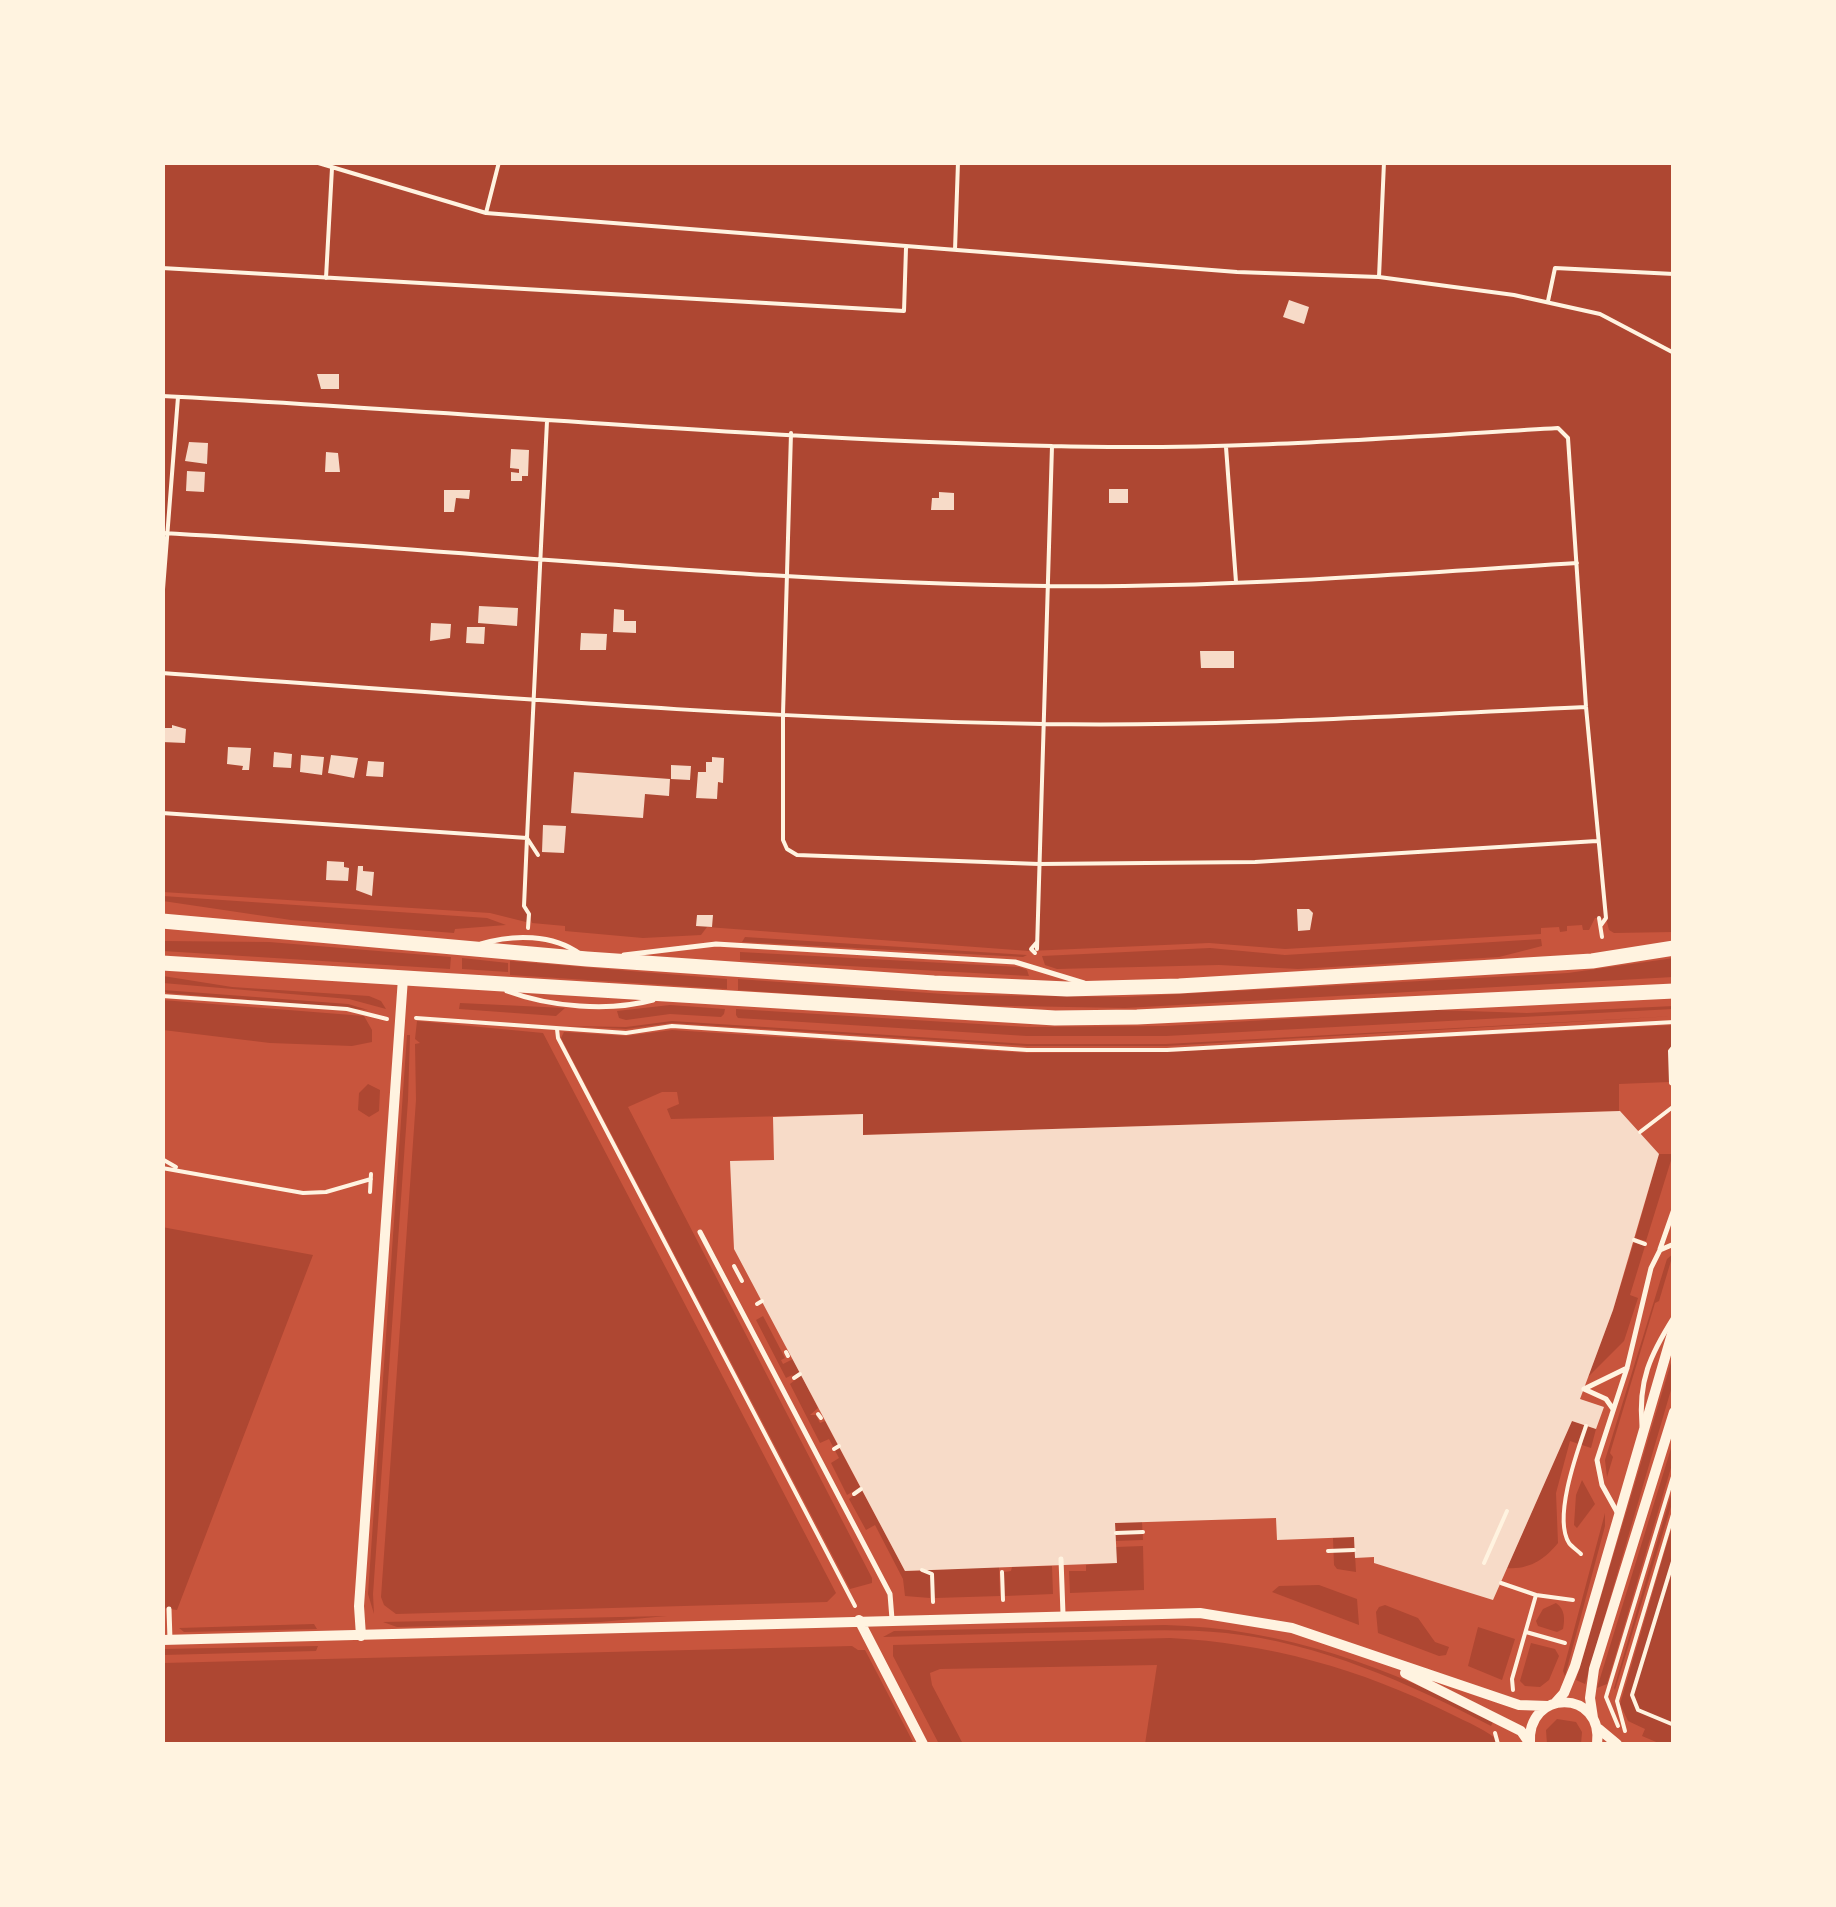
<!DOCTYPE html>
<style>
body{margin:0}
#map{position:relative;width:1836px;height:1907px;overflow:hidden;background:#c8553d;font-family:"Roboto Condensed",sans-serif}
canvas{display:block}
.frame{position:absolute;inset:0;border:165px solid #fff3e0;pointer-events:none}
</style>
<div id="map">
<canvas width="1836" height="1907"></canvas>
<div class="frame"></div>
</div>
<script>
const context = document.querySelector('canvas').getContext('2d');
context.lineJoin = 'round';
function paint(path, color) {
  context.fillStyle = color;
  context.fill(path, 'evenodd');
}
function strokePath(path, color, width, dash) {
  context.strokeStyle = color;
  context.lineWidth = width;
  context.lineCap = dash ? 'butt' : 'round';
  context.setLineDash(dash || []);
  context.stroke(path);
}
paint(new Path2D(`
 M163,163H1673V932L1614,933L1609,930L1606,918H1595L1589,930H1583L1582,925L1567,926V931L1560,932L1559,927L1541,928V934L1285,949L1209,943L1029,951L707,927L701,935L643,938L565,931V926L532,923L529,914L526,922L490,913L163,892Z
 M163,896L487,918L506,925L455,929L454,933L291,920L163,901Z
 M745,937L1027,955L1023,957L742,942Z
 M1541,939L1542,946L1499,957L1298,969L1219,965L1057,969L1045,965L1042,956L1210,948L1285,955Z
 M162,941L269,942L451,957L450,969L163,951Z
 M740,952L1019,967L1027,970L1029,976L740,960Z
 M462,958L508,963V972L462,969Z
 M1674,958L1673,977L1125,1008L957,1005L738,990V979L957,995L1125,997L1568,973Z
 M510,961L727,979V989L510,975Z
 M163,976L232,987L369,996L381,1001L386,1009L349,999L163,983Z
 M163,990L348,1004L368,1010L167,993Z
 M162,1000L364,1016L372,1030V1042L352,1046L270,1043L163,1030Z
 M460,1003L565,1008L556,1016L459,1009Z
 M670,1005L725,1009L724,1014L721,1017L670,1014L626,1020L619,1018L617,1011Z
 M1674,1006L1673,1009L1166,1036H1027L738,1018L736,1015V1009L1027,1027L1165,1026L1436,1010L1527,1013Z
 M1674,1016L1166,1046H1027L672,1023L626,1029L567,1026L626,1027L672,1021L1027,1044H1166Z
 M417,1021L543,1033L836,1593L827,1602L396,1614L384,1605L381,1597L416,1100L415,1044L420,1043L415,1039Z
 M1674,1025C1673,1045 1669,1062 1669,1082L1619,1084V1111L863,1135L862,1114L671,1119L667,1109L679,1104L677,1092H662L628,1107L872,1578V1583L850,1589L561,1038L564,1032L626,1036L672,1030L1027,1053L1167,1052Z
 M407,1035H410L408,1100L373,1594L374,1614L368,1594Z
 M368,1084L380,1090L379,1111L369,1117L358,1110L359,1093Z
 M1659,1154H1673L1646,1241L1635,1238Z
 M162,1227L313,1255L177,1610L162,1608Z
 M1634,1242L1645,1246L1630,1295L1638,1298L1624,1341L1588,1377L1613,1310Z
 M1673,1254L1659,1301L1655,1303L1610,1453L1613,1457L1607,1477L1605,1460L1667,1259Z
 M763,1316L785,1358L781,1360L783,1364L793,1359L818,1408L810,1415H816L820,1423L825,1421L905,1571L999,1567L1000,1596L935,1598L932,1580L930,1598L905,1596L903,1579L875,1525L866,1530L849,1499L854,1495L852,1492L847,1495L831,1463L839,1458L829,1439L820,1443L790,1384L795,1380L792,1375L786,1378L756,1320Z
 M1673,1356V1383L1585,1684L1576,1680Z
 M1572,1421L1596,1429L1591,1448L1570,1441L1556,1493L1558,1543C1545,1559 1529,1570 1507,1568Z
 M1673,1442V1461L1607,1684L1597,1688Z
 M1582,1480L1595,1504L1577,1528L1574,1525L1576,1495Z
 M1673,1488V1500L1615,1690L1614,1688Z
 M1605,1513V1526L1565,1676L1563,1671Z
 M1142,1522L1143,1540L1116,1541L1115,1523Z
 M1673,1523V1744H1661L1642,1736L1645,1729L1628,1721L1620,1704Z
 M1354,1537L1356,1572L1337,1569L1334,1565L1333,1538Z
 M1143,1546L1144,1590L1070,1593L1069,1571H1086V1565L1116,1563V1547Z
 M1052,1566L1053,1594L1005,1596L1004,1572L1011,1571L1012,1567Z
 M1319,1585L1357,1599L1359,1625L1272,1592L1279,1586Z
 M1556,1603C1565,1609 1565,1619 1563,1629L1557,1632L1538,1626L1536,1621L1543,1609Z
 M1385,1605L1418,1618L1435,1642L1449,1647L1446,1655L1439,1656L1378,1633L1376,1612L1379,1607Z
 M667,1616L600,1622L397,1627L383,1622Z
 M314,1624L317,1629L184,1632L179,1628Z
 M1165,1625C1283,1628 1390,1667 1493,1722L1491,1726C1409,1683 1319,1643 1226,1633C1178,1628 1130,1631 1081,1632C1015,1633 949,1635 883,1637L894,1631Z
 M1478,1627L1515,1639L1502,1680L1468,1666Z
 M1170,1638C1268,1643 1361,1669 1449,1713C1466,1722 1489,1730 1501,1744H1145L1157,1665L940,1669L930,1673L932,1685L963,1744H939L893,1656V1645Z
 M1531,1643L1555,1649L1559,1656L1549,1680L1540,1687L1525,1686L1520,1681Z
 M318,1646L316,1651L163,1655V1649Z
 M852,1646L858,1650H865L914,1744H163V1663Z
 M1557,1719L1576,1722L1582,1732L1581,1744H1547L1546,1730Z`), '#ae4732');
paint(new Path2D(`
 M1289,300L1309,307L1304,324L1283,317Z
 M317,374H339V389H321Z
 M189,442L208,443L207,464L185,461Z
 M511,449L529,450L528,476H522V481H511V472L519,473V469L510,468Z
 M326,452L338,453L340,472H325Z
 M187,471L205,472L204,492L186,491Z
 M1109,489H1128V503H1109Z
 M444,490H470L469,499L456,498L454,512H444Z
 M939,492L954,493V510H931L932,498H939Z
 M479,606L518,608L517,626L478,623Z
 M614,609L624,610V621H636V633L613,632Z
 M431,623L451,624L450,638L430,641Z
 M467,627H485L484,644L466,643Z
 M581,633L607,634L606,650H580Z
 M1200,651H1234V668H1201Z
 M172,725L186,729L185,743L162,742V728H172Z
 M228,747L251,748L249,770H242L243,766L227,764Z
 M274,752L292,754L291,768L273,767Z
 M301,755L324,757L322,775L300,772Z
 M331,755L358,758L354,778L328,773Z
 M712,757L724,758L723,783L718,782L717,799L696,798L698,772H706V762H712Z
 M368,761L384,762L383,777L366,776Z
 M671,765L691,766L690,780L671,779Z
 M574,772L670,779L669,796L645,794L643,818L571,813Z
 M543,825L566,826L564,853L542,852Z
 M327,861L344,862V867L349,868L348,881L326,880Z
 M358,866H363V871L374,872L372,896L356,890Z
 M1297,909H1309L1313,913L1310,930L1298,931Z
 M697,915H713L712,927L696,926Z
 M1620,1111L1659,1154L1613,1310L1580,1399L1604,1407L1596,1429L1572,1421L1493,1600L1374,1563V1557L1355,1558L1354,1537L1277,1540L1276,1518L1115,1523L1117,1563L905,1571L734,1249L730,1161L774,1160L773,1117L863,1114V1135Z`), '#f7dbc8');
strokePath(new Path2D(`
 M315,162L486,213L1237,272L1379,277L1514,295L1600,314L1674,353
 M486,213L499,162
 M955,250L958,162
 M162,268L904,311L906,248
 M1379,277L1384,162
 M326,278L332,168
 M1548,301L1555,268L1674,274
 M162,396C459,411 755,439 1052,446C1221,451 1389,438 1558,428L1568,438L1586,707L1606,918L1601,925
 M791,433L783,714V840L787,849L797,855L1039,864L1255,862L1597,841
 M1226,447L1236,582
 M162,533C457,549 752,582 1047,586C1224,588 1400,574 1577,563
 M162,602L178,397
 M162,673C456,694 749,719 1043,724C1224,727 1405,715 1586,707
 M162,813L527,838L547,421
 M1599,918L1602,937
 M528,928L529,914L524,906L527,838L538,855
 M1037,949L1052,446
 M1035,953L1031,949L1037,942
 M162,996L347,1009L387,1019
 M416,1018L626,1033L672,1026L1027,1050H1167L1674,1022
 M557,1029L558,1038L855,1606
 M1674,1046L1670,1051L1671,1083L1674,1085
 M1640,1132L1674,1106
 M162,1159L176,1167
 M162,1168L303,1193L326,1192L371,1179
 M370,1192L371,1174
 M1634,1240L1645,1244
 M734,1266L742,1281
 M757,1304L762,1301
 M786,1352L788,1356
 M794,1378L800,1374
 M818,1414L821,1418
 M834,1449L839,1446
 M854,1494L861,1489
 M1116,1533L1143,1532
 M1328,1551L1354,1550
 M1581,1554C1577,1550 1572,1547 1569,1543C1553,1518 1577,1452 1586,1426
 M1674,1558L1632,1695L1638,1710L1674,1725
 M1484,1563L1507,1511
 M922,1570L932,1574L933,1602
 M1002,1572L1003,1600
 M1501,1583L1536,1595L1512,1679L1513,1690
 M1536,1595L1573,1600
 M1526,1632L1565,1643
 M1618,1726L1606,1697L1674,1473
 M1625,1731L1617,1701L1674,1511
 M1495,1733L1498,1744`), '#fff3e0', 4);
strokePath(new Path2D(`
 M481,944C513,934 553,934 580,954
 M624,955L716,944L1015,962L1084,983
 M507,991C550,1007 609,1012 653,1000
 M700,1232L890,1594L892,1619
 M1660,1249L1674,1209
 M1584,1389L1627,1368
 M1584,1389L1606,1399L1613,1409
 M1642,1426C1638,1381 1650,1355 1674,1317
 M1617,1512L1602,1485L1597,1460L1627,1368L1651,1268L1660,1250L1674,1244
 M1061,1559L1063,1614
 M169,1609L170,1640`), '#fff3e0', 5);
strokePath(new Path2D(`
 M859,1620L923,1744
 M361,1636L359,1606L403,978
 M162,1640L1200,1613L1292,1628L1519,1705L1548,1706
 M1405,1673L1521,1731L1530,1744
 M1555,1703L1564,1693L1575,1666L1674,1327
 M1593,1718L1590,1698L1594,1669L1674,1412
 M1599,1729L1617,1744
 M1530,1744C1526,1688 1604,1689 1597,1744`), '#fff3e0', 10);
strokePath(new Path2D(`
 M162,921L587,959L934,983L1067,989L1179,986L1592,961L1674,948
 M162,963L1055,1018L1137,1017L1674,991`), '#fff3e0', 15);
</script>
